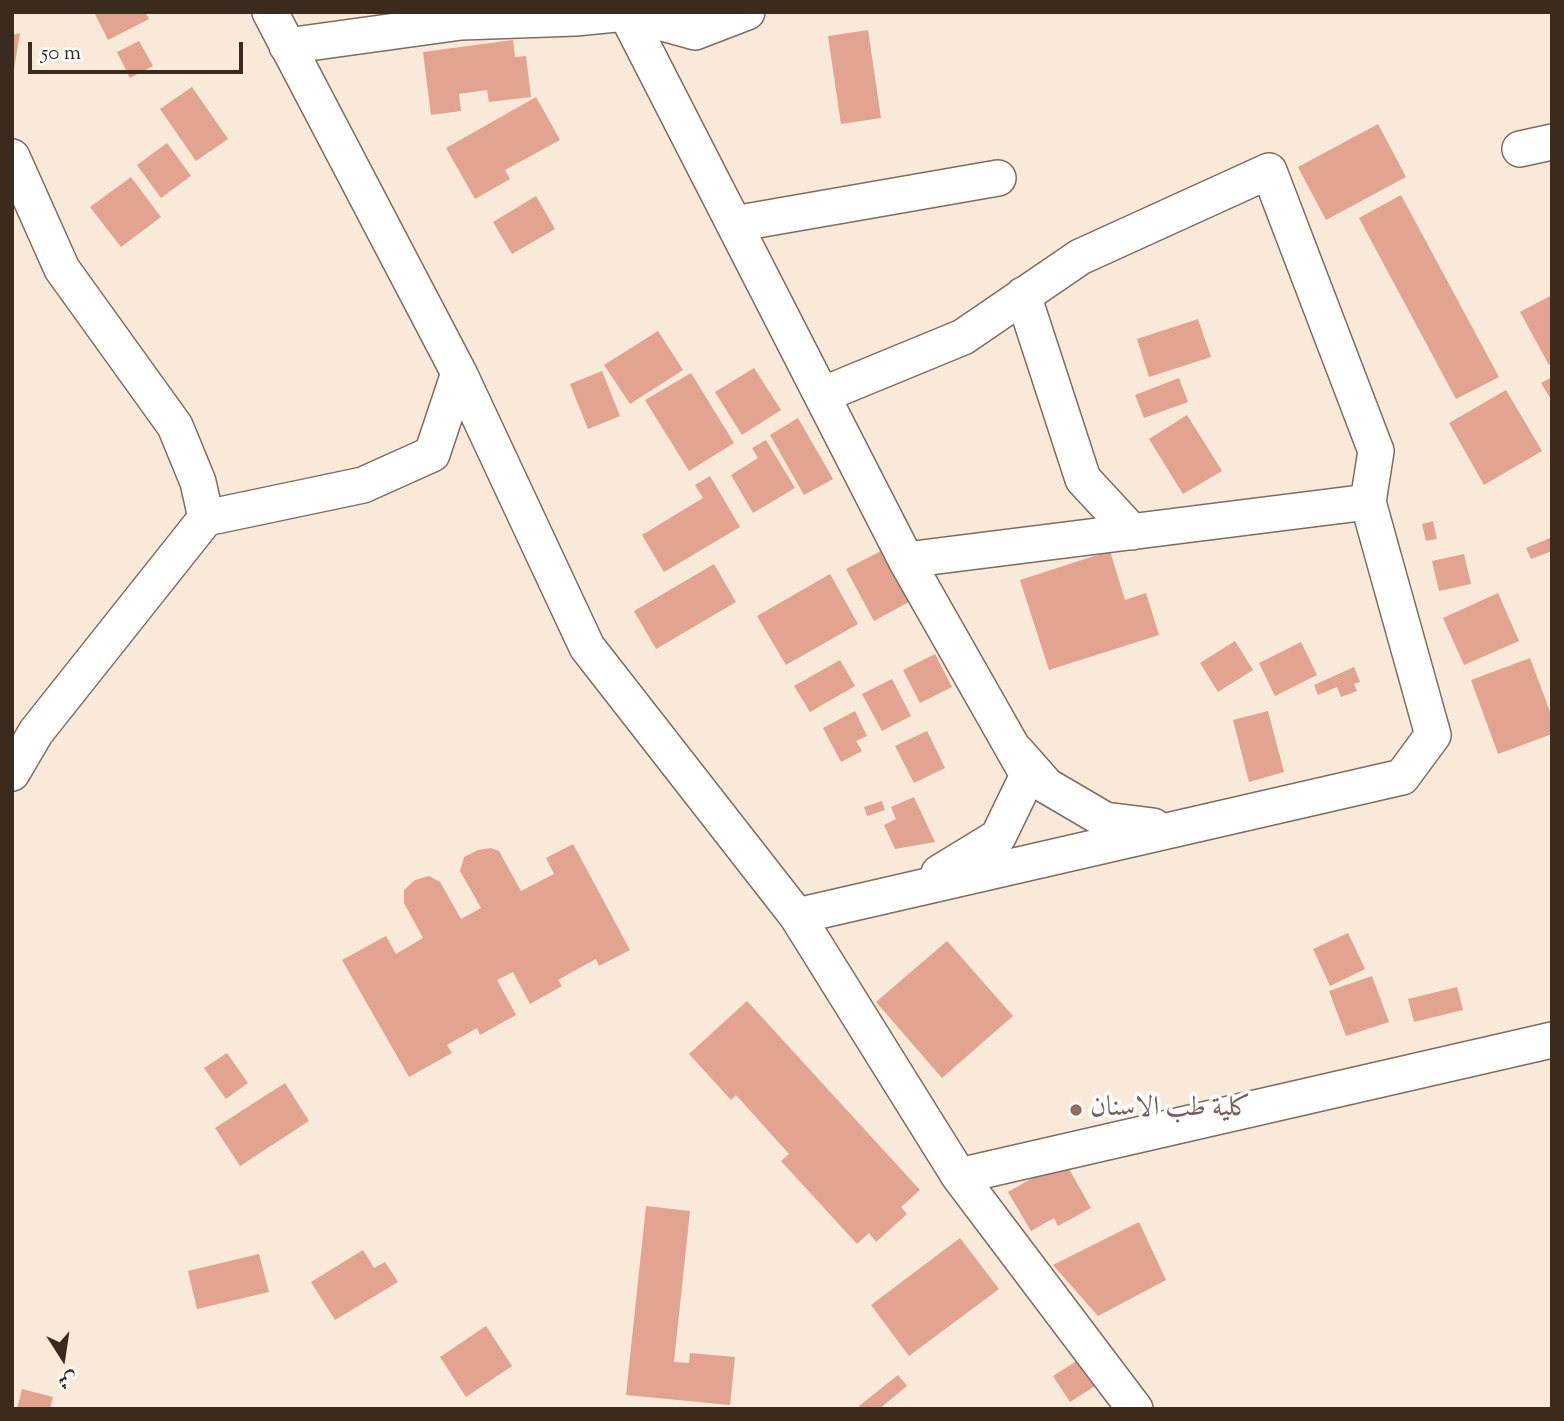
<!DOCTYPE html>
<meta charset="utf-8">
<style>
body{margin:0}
#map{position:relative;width:1564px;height:1421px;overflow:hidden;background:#f9e9d8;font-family:"Sorts Mill Goudy",Amiri,serif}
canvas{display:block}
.frame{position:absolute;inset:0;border:14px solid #3b2a1e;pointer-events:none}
.north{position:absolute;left:28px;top:1323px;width:70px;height:70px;-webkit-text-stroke:5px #fff;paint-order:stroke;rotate:168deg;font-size:19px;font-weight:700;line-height:28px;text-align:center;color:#3b2a1e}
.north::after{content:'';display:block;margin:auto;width:24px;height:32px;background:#3b2a1e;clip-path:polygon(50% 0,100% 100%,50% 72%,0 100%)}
.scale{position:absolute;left:28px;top:42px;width:215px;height:32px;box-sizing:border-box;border:4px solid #3b2a1e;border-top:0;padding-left:9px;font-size:21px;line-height:24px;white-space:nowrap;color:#3b2a1e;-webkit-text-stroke:5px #fff;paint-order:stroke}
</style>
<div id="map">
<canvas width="1564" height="1421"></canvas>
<div class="frame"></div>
<div class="north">ش</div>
<div class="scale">50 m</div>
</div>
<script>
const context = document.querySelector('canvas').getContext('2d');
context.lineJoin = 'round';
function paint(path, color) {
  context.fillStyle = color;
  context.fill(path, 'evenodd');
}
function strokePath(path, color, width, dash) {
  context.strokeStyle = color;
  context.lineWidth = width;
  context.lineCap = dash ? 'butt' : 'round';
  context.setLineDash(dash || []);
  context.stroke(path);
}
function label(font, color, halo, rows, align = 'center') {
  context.font = font + ' "Sorts Mill Goudy",Amiri,serif';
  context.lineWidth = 7;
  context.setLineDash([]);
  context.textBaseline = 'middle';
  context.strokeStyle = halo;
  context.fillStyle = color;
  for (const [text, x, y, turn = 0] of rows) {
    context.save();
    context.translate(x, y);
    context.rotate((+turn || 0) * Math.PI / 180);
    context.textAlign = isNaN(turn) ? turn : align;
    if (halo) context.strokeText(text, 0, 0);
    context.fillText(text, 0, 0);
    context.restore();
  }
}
paint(new Path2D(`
 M94,12H145L149,19L108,40Z
 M868,30L881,118L841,124L828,36Z
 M20,33L14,69H12V35Z
 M513,40L515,57L526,56L531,97L489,102L487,90L459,94L461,111L431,115L423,52Z
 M139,41L153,66L130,78L117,52Z
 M192,87L228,139L196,161L160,109Z
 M536,97L560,140L505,170L510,179L475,199L446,148Z
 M1378,124L1406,177L1326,220L1298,167Z
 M167,143L191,176L161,198L137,165Z
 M131,177L161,217L121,247L90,207Z
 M1401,195L1499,377L1456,399L1359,218Z
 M536,196L555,229L512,254L493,222Z
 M1552,295V363L1549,365L1520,312Z
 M1198,319L1211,357L1149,377L1137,339Z
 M658,331L683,370L630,404L604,365Z
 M754,368L781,410L742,435L715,392Z
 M602,371L620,416L588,429L570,384Z
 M691,373L734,443L689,471L645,400Z
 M1552,377V401L1541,383Z
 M1179,378L1188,402L1144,418L1135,395Z
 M1506,390L1542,451L1484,485L1449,423Z
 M1187,415L1222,471L1183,494L1149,439Z
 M798,418L833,479L804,495L770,435Z
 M766,440L795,488L753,513L731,475L758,458L752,448Z
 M710,476L740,527L664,572L642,535L703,498L695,485Z
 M1433,521L1437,539L1426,541L1422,524Z
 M1550,538L1552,551L1531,559L1526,548Z
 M881,551L909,602L874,621L846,569Z
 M1110,551L1125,600L1146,593L1159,635L1049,670L1020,580Z
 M1464,554L1471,584L1439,591L1432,561Z
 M714,564L736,602L656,649L634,611Z
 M830,574L858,624L786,665L757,616Z
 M1498,593L1519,641L1464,665L1443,618Z
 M1235,641L1253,670L1218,692L1200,663Z
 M1301,642L1317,675L1275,696L1259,663Z
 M935,654L952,687L920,703L903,670Z
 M1530,658L1552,717V734L1498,754L1471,680Z
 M840,660L855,686L810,712L794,686Z
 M1354,667L1360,682L1354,684L1357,691L1341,697L1337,687L1318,695L1314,685Z
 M892,679L911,716L882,731L862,694Z
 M855,711L867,736L856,741L862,751L841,762L823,728Z
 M1268,711L1284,772L1249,782L1233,720Z
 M927,731L945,768L914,783L895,746Z
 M914,797L935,842L895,849L884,825L896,819L891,807Z
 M882,801L885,810L867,816L864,807Z
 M573,844L630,950L599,966L596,959L558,980L562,986L530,1004L513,972L497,980L516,1015L480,1035L477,1028L447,1045L452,1053L409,1077L342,960L386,936L396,954L423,938L404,903V890L415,880L429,876L440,882L461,919L481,908L460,871L464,857L478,850L491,848L499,851L521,891L554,874L546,858Z
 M1348,933L1365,969L1330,986L1313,949Z
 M947,941L1013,1016L942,1078L876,1002Z
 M1372,976L1389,1022L1346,1036L1329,991Z
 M1457,987L1463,1010L1414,1022L1408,999Z
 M747,1001L920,1190L901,1207L907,1214L876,1242L869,1233L857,1244L781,1161L789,1154L736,1095L731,1100L689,1054Z
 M227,1053L248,1083L226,1099L204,1068Z
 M285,1083L309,1121L240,1166L215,1128Z
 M1064,1160L1091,1208L1058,1226L1054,1218L1031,1231L1008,1192Z
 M646,1206L690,1211L674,1362L689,1363L690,1353L735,1357L730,1405L626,1395Z
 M1139,1222L1166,1280L1098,1316L1053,1265Z
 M960,1238L999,1289L909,1356L871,1305Z
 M363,1250L374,1268L385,1262L398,1282L335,1320L311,1282Z
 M259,1254L269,1292L197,1309L188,1271Z
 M486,1326L512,1366L466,1397L440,1357Z
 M1086,1355L1103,1381L1070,1402L1053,1376Z
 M898,1375L907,1386L879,1409H861L859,1406Z
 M22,1389L53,1397L50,1409H17Z`), '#e2a390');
const minor = new Path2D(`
 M270,12L459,373L587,647L797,916L959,1176L1552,1040
 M747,12L695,32L626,13L906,560L1368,502L1433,735L1402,777L797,916
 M287,46L461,22L575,18L626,13
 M1520,149L1552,142
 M12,157L62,269L175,426L198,482L206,518
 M734,224L998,178
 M1023,295L1083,479L1132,532
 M822,395L963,337L1080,257L1269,171L1376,451L1368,502
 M906,560L1028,775L998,837L939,873
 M1017,752L1047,786L1105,820L1153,826
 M12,773L36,732L206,518L363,485L432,454L459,373
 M959,1176L1135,1409`);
strokePath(minor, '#7e6d5f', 38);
strokePath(minor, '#fff', 35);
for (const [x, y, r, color] of [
 [1076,1110,7,"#8d6e63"]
]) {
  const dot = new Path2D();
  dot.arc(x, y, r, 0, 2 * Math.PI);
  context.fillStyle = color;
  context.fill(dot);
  strokePath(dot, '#fff', 2.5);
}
label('28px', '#785e54', '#fff', [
 ["كلية طب الاسنان",1090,1110]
], 'left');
</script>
